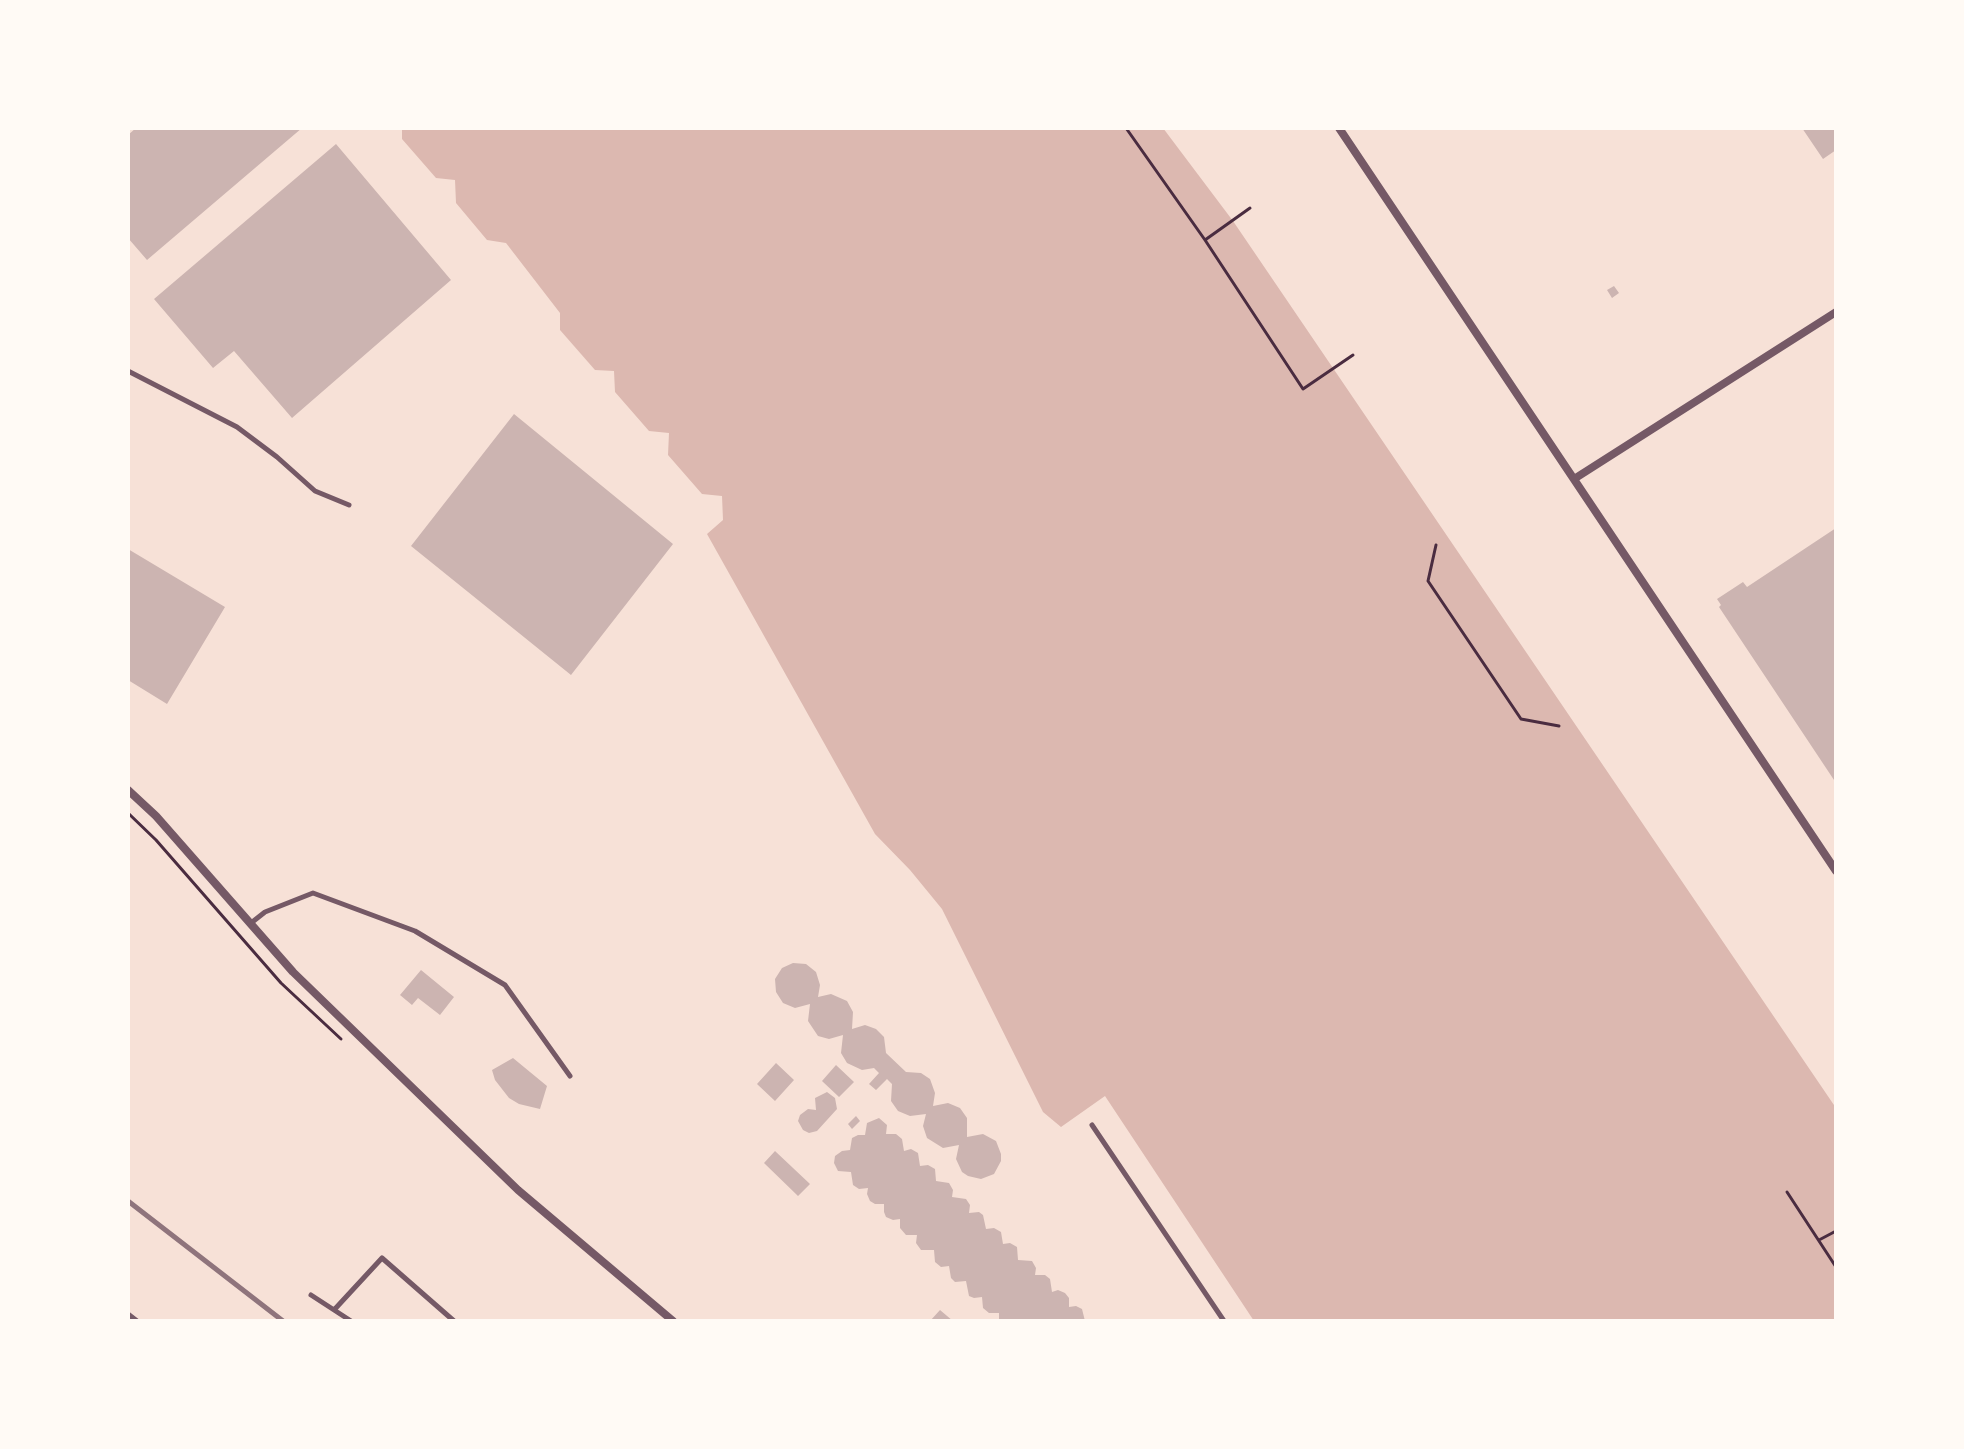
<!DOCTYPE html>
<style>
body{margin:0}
#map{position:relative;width:1964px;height:1449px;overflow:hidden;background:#f7e1d7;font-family:"Public Sans",sans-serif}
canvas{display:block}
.frame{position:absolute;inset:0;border:130px solid #fffaf5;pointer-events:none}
</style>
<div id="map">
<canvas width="1964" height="1449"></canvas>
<div class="frame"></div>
</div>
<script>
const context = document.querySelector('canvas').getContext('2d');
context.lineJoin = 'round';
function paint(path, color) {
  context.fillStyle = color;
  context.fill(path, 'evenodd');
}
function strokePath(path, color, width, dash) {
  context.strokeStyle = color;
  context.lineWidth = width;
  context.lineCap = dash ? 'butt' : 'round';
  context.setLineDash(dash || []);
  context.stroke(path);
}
paint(new Path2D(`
 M402,128H1163L1233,221L1836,1108V1321H1254L1105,1096L1061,1127L1043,1112L942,909L910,870L875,834L707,534L723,520L722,496L702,494L668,455L669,433L649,431L615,392L614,371L595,370L560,330V313L506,243L487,240L456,203L455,180L436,178L402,139Z`), '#dcb8b0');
paint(new Path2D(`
 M136,128H302L147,260L128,238V135Z
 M1802,128H1834L1836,150L1823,159Z
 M336,144L451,280L292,418L234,351L213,368L154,299Z
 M1614,286L1619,293L1612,298L1607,290Z
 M514,414L673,544L571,675L411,546Z
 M1836,528V783L1719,607L1721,605L1717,599L1743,582L1747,587Z
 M128,549L225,607L167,704L128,680Z
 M793,963L806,964L816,972L820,985L818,997L831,994L847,1001L853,1012L852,1029L865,1025L876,1029L884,1037L886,1053L906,1072L921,1073L930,1079L935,1093L933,1106L948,1103L960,1108L967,1118V1137L983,1134L996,1141L1001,1154V1161L994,1174L981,1179L968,1176L962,1172L956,1159L959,1145L943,1148L927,1138L923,1126L926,1114L910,1116L898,1111L891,1101L892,1084L887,1079L876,1090L869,1084L879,1073L874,1068L862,1070L847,1063L841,1053L843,1035L829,1039L818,1036L808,1021L810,1004L795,1008L783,1003L776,992L775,979L782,968Z
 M421,970L454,997L440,1015L418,998L412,1005L400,995Z
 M513,1058L547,1086L540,1109L519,1104L509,1098L495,1080L492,1070Z
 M776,1063L794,1080L775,1101L757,1084Z
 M836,1065L854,1082L839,1097L822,1081Z
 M827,1092L835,1098L837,1109L817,1131L809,1133L803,1130L798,1121L800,1115L808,1109L816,1110L815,1098Z
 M856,1116L860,1121L852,1129L848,1124Z
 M879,1118L887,1125L886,1134H896L902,1139L904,1151L911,1149L918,1153L920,1166L928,1165L935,1169L936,1181L949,1183L953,1190L952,1197L966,1199L970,1205L969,1213L979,1212L983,1215L986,1229L994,1228L1001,1232L1003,1244L1010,1243L1017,1247L1018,1260L1032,1261L1036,1268L1035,1275H1045L1050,1279L1052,1292L1058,1290L1065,1293L1069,1298V1307L1076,1306L1082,1309L1085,1321H999V1313H989L983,1308L982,1297L974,1298L969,1296L966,1281L955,1282L951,1278L949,1266L941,1267L935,1262L934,1250H921L916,1243L917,1235H906L900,1228V1219L893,1220L886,1217L884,1212V1204H875L870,1201L867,1194L868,1188L859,1189L853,1185L851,1172L838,1171L834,1163L835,1156L842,1151L850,1150L852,1138L858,1135H865L867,1123Z
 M775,1151L810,1184L798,1196L764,1163Z
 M940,1310L953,1321H930Z`), '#ccb4b1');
strokePath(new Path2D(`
 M1126,128L1205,240L1303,389L1353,355
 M1205,240L1250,208
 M1436,545L1428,581L1521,719L1559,726
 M128,813L156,840L281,983L341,1039
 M1787,1192L1836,1267
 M1819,1240L1836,1231`), '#4a2c40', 3);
strokePath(new Path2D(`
 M128,371L237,427L277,457L315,491L349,505
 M251,923L265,912L313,893L415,931L505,985L570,1076
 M1092,1125L1224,1321
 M311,1295L351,1321
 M334,1310L382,1258L454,1321
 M128,1314L137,1321`), '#755966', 5);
strokePath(new Path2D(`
 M1339,128L1836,871
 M1574,479L1836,312
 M128,790L156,816L293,972L518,1190L673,1321`), '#755966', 8);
strokePath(new Path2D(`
 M128,1201L283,1321`), '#8f747c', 5);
</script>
